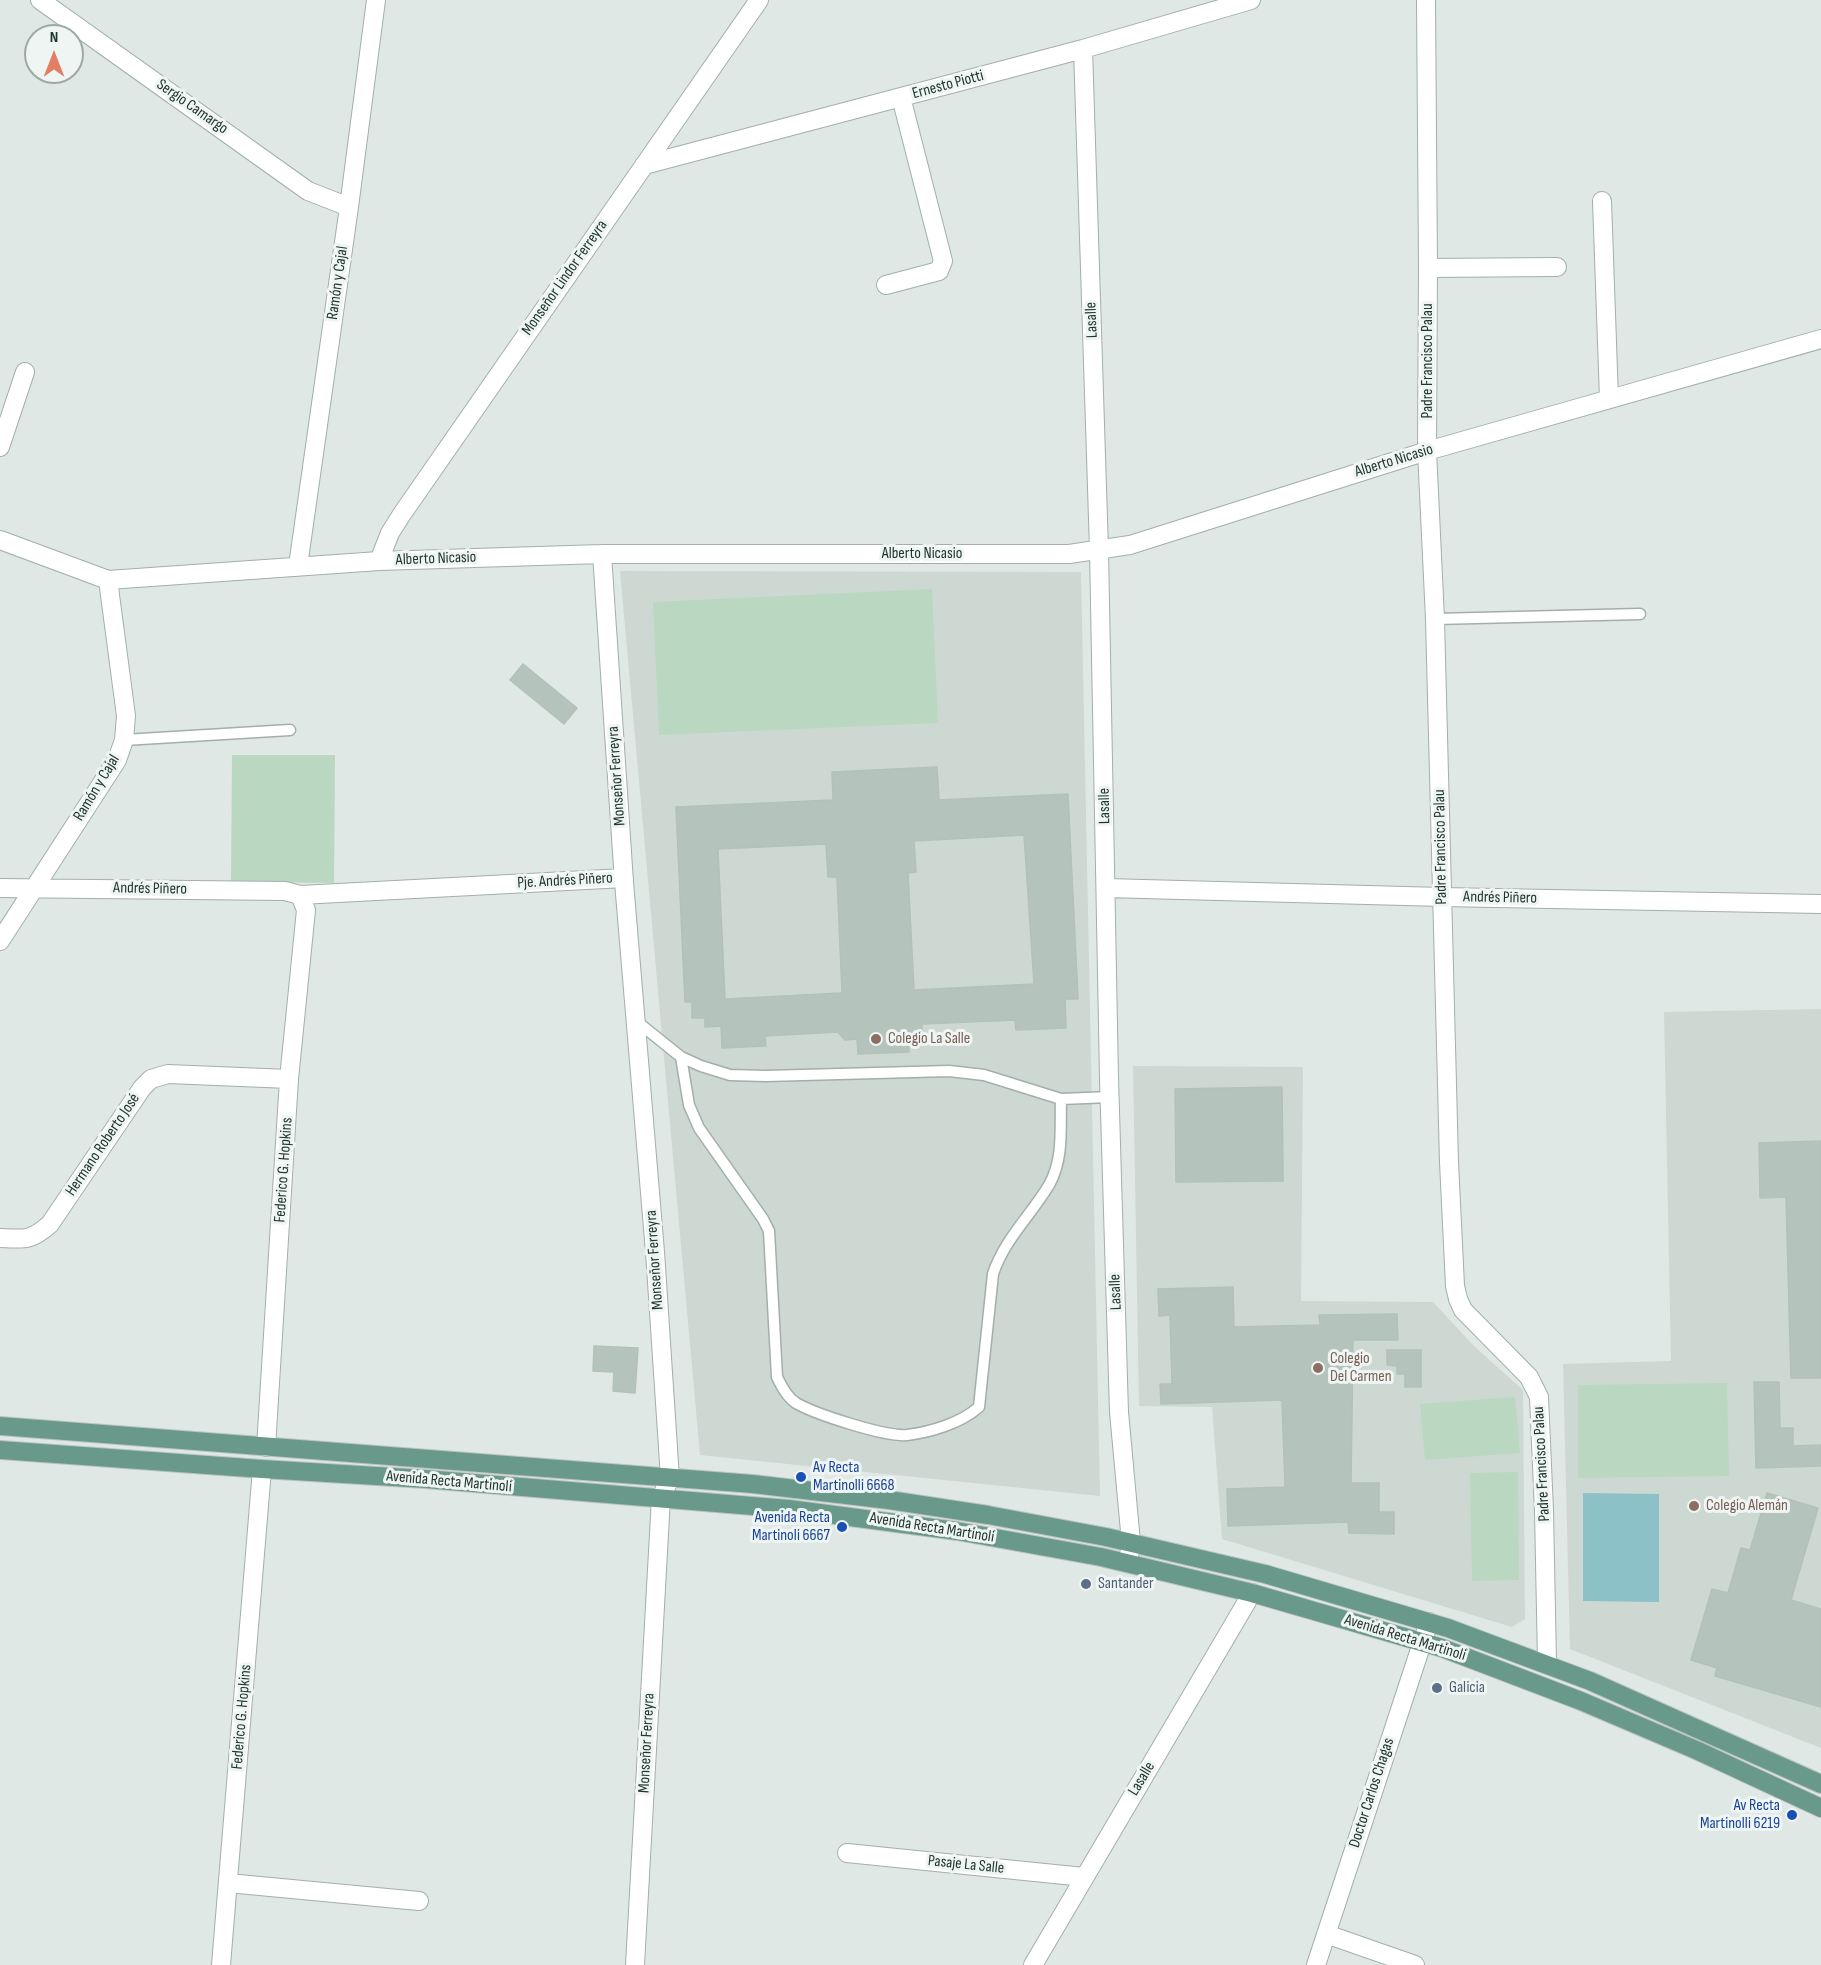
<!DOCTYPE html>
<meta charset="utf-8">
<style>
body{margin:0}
#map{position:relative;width:1821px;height:1965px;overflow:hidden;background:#dfe8e4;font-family:"Sofia Sans Condensed",sans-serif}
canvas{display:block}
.north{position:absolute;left:24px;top:24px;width:60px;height:60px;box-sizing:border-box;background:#eff5f2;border:2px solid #9da9a4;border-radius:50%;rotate:0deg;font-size:16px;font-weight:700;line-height:24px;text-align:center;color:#223630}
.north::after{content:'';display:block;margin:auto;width:21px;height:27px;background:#e27e63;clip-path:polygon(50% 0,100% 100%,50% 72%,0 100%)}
</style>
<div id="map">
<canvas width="1821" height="1965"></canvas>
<div class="north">N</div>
</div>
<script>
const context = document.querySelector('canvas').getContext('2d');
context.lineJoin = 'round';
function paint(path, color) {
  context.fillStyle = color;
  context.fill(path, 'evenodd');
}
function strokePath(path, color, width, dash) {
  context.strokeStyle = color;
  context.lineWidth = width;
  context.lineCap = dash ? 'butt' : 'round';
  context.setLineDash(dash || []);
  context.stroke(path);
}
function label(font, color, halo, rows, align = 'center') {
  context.font = font + ' "Sofia Sans Condensed",sans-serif';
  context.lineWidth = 6;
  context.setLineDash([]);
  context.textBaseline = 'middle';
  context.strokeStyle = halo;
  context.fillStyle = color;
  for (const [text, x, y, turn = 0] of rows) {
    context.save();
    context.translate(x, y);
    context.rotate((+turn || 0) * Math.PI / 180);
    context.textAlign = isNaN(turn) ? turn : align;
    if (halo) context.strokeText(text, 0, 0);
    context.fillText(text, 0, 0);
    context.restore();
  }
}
paint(new Path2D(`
 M620,571L1081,572L1100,1496L700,1455Z
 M1821,1009V1748L1570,1649L1563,1364L1671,1361L1664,1012Z
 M1133,1066L1303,1067L1301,1301L1433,1302L1474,1346L1523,1390L1525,1619L1512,1627L1222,1539L1212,1407L1139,1406Z`), '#cdd8d3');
paint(new Path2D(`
 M932,589L938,723L659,735L653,602Z
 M232,755H335L334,883L231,882Z
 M1727,1383L1729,1476L1578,1478V1385Z
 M1515,1397L1520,1453L1425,1460L1420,1404Z
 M1518,1472L1519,1580L1472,1581L1470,1473Z`), '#bad8c1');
paint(new Path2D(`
 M1583,1493L1659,1494V1602L1583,1601Z`), '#8cc1c8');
const building = new Path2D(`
 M523,664L577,708L564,724L510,680Z
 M937,767L939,800L1068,794L1078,999H1065L1066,1028L1016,1030L1015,1020L922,1024V1037H908L909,1052L858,1054L857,1039L845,1040L838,1032L765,1036L766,1046L722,1048L721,1026L705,1027V1018H692V1002H685L676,807L833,800L832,772ZM1024,835L1034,984L914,990L908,873L916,872L914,841ZM826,844L828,877H837L842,993L725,999L718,849Z
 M1282,1087L1283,1181L1176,1182L1175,1089Z
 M1821,1141V1378H1791L1786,1197L1760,1198L1759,1143Z
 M1233,1287L1234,1327L1320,1325L1319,1315L1397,1314L1398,1340H1353L1351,1483H1379V1512H1394V1534L1349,1533L1348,1522L1228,1526L1227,1489L1285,1487L1282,1400L1161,1404L1160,1384H1172L1170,1315L1159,1316L1158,1289Z
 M594,1346L638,1348L635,1393L613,1391L614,1372L593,1371Z
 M1387,1350H1421V1387H1405V1374H1397V1366L1387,1365Z
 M1754,1382H1779L1780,1428H1793V1446L1821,1445V1466L1756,1468Z
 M1767,1493L1818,1508L1791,1600L1821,1609V1707L1715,1676L1717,1668L1691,1660L1712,1589L1728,1593L1741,1548L1750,1550Z`);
paint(building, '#b5c3bd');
strokePath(building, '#b2c1ba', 1.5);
const lane = new Path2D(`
 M1435,619L1640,614
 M124,740L290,730
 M635,1020L681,1057L701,1066L730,1075L766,1076L949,1071L984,1075L1061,1099L1110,1097
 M681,1057L689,1105L699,1128L763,1219L769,1231L777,1377C782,1387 787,1397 796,1403C815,1414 885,1437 907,1435C931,1432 961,1423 979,1407L993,1274C1004,1240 1031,1215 1049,1185C1064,1159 1060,1127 1061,1099`);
const street = new Path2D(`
 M40,0L308,191L349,207
 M1426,0L1428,268L1427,451L1435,619L1449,1162L1455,1286L1458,1299L1463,1310L1529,1377L1539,1397L1544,1511L1547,1663
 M1083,49L1099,550L1109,1078L1119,1412L1131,1542L1128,1563
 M644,165L1083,49L1251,0
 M1602,201L1609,399
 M1428,268L1557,267
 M886,285L939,271L943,261L901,97
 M0,447L25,372
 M0,540L108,580L379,561L602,554H1069L1130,545L1427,451L1821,339
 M602,554L624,882L655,1252L670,1478L661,1498L635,1965
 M379,561L390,533L402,514L759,0
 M298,566L349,207L376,0
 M0,888L285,891L300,895L624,878
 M1106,888L1442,897L1821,904
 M0,941L117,760L124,740L126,716L108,580
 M0,1238C25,1239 31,1241 50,1224L142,1088L151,1079L168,1074L289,1079
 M266,1447L289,1079L306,910L300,895
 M847,1853L1084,1877
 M228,1883L419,1901
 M1326,1934L1415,1965
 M221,1965L262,1469
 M1033,1965L1252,1593
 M1316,1965L1429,1622`);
const primary = new Path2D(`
 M0,1426L753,1484L889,1500L988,1515L1106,1537L1265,1574L1448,1628L1590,1681L1821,1784
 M0,1450L262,1469L425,1479L789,1509L957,1531L1101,1557L1252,1593L1442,1648L1581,1701L1696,1750L1821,1808`);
strokePath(lane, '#a3afaa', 13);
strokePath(street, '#a3afaa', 20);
strokePath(primary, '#bdc3c1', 20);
strokePath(lane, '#fff', 10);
strokePath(street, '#fff', 18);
strokePath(primary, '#68998b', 18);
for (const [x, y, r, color] of [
 [876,1039,6,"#8d6e63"],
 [1318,1368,6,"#8d6e63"],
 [801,1477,6,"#1a4fb4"],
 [1694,1506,6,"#8d6e63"],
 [842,1527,6,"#1a4fb4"],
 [1086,1584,6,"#5c6f8a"],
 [1437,1688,6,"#5c6f8a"],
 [1792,1815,6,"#1a4fb4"]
]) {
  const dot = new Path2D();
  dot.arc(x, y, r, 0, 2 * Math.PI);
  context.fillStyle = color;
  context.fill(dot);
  strokePath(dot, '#eff5f2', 2);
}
label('16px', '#223630', '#eff5f2', [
 ["Ernesto Piotti",948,85,-15],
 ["Sergio Camargo",192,107,35],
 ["Monseñor Lindor Ferreyra",565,278,-55],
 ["Ramón y Cajal",338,283,-82],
 ["Lasalle",1092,320,-92],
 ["Padre Francisco Palau",1428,361,-90],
 ["Alberto Nicasio",1394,461,-17],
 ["Alberto Nicasio",922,554],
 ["Alberto Nicasio",436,559,-2],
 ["Monseñor Ferreyra",617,776,-94],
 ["Ramón y Cajal",97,788,-59],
 ["Lasalle",1105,806,-91],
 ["Padre Francisco Palau",1441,847,-91],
 ["Pje. Andrés Piñero",565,881,-3],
 ["Andrés Piñero",150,889,1],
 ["Andrés Piñero",1500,898,1],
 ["Hermano Roberto José",103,1145,-56],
 ["Federico G. Hopkins",284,1170,-86],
 ["Monseñor Ferreyra",655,1260,-94],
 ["Lasalle",1116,1292,-92],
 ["Padre Francisco Palau",1542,1464,-93],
 ["Avenida Recta Martinoli",449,1482,5],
 ["Avenida Recta Martinoli",932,1528,9],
 ["Avenida Recta Martinoli",1405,1638,17],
 ["Federico G. Hopkins",242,1717,-85],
 ["Monseñor Ferreyra",647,1743,-87],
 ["Lasalle",1142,1779,-59],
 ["Doctor Carlos Chagas",1372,1793,-72],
 ["Pasaje La Salle",966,1865,6]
]);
label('16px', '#785e54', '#eff5f2', [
 ["Colegio La Salle",888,1039],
 ["Colegio",1330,1359],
 ["Del Carmen",1330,1377],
 ["Colegio Alemán",1706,1506]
], 'left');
label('16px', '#164399', '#eff5f2', [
 ["Av Recta",813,1468,"left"],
 ["Martinolli 6668",813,1486,"left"],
 ["Avenida Recta",830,1518],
 ["Martinoli 6667",830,1536],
 ["Av Recta",1780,1806],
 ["Martinolli 6219",1780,1824]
], 'right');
label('16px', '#4e5e75', '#eff5f2', [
 ["Santander",1098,1584],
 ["Galicia",1449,1688]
], 'left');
</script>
